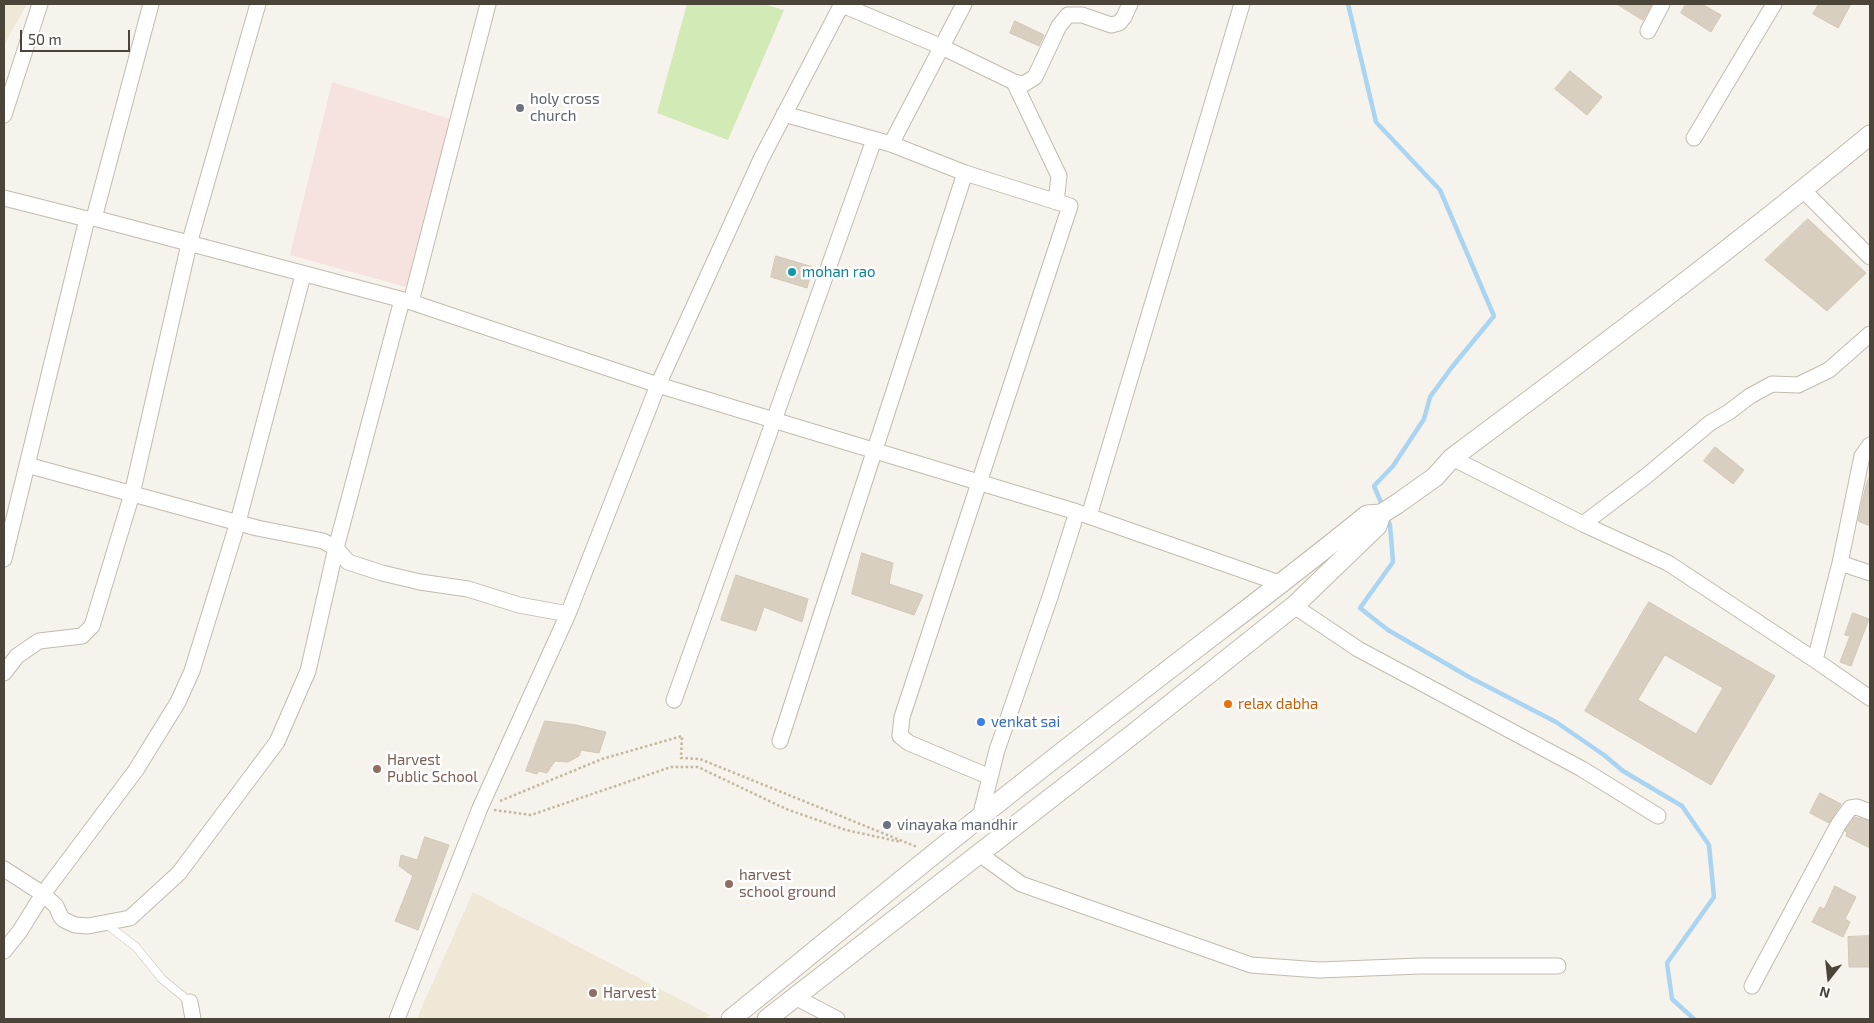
<!DOCTYPE html>
<style>
body{margin:0}
#map{position:relative;width:1874px;height:1023px;overflow:hidden;background:#f6f3ec;font-family:"Exo 2",sans-serif}
canvas{display:block}
.frame{position:absolute;inset:0;border:5px solid #4b4439;pointer-events:none}
.north{position:absolute;left:1804px;top:953px;width:50px;height:50px;-webkit-text-stroke:4px #fff;paint-order:stroke;rotate:196deg;font-size:14px;font-weight:700;line-height:20px;text-align:center;color:#4b4439}
.north::after{content:'';display:block;margin:auto;width:18px;height:22px;background:#4b4439;clip-path:polygon(50% 0,100% 100%,50% 72%,0 100%)}
.scale{position:absolute;left:20px;top:30px;width:110px;height:22px;box-sizing:border-box;border:2px solid #4b4439;border-top:0;padding-left:6px;font-size:15px;line-height:18px;white-space:nowrap;color:#4b4439;-webkit-text-stroke:4px #fff;paint-order:stroke}
</style>
<div id="map">
<canvas width="1874" height="1023"></canvas>
<div class="frame"></div>
<div class="north">N</div>
<div class="scale">50 m</div>
</div>
<script>
const context = document.querySelector('canvas').getContext('2d');
context.lineJoin = 'round';
function paint(path, color) {
  context.fillStyle = color;
  context.fill(path, 'evenodd');
}
function strokePath(path, color, width, dash) {
  context.strokeStyle = color;
  context.lineWidth = width;
  context.lineCap = dash ? 'butt' : 'round';
  context.setLineDash(dash || []);
  context.stroke(path);
}
function label(font, color, halo, rows, align = 'center') {
  context.font = font + ' "Exo 2",sans-serif';
  context.lineWidth = 5;
  context.setLineDash([]);
  context.textBaseline = 'middle';
  context.strokeStyle = halo;
  context.fillStyle = color;
  for (const [text, x, y, turn = 0] of rows) {
    context.save();
    context.translate(x, y);
    context.rotate((+turn || 0) * Math.PI / 180);
    context.textAlign = isNaN(turn) ? turn : align;
    if (halo) context.strokeText(text, 0, 0);
    context.fillText(text, 0, 0);
    context.restore();
  }
}
paint(new Path2D(`
 M4,4H27L4,45Z
 M473,892L710,1015L705,1019H419L417,1018Z`), '#efe8d6');
paint(new Path2D(`
 M332,82L450,119L406,287L290,255Z`), '#f6e3e0');
paint(new Path2D(`
 M687,4H763L784,10L728,140L657,113Z`), '#d2eab5');
strokePath(new Path2D(`
 M1348,4L1376,122L1440,190L1494,316L1452,367L1430,397L1424,419L1393,466L1374,486L1383,507
 M1387,517L1390,525L1393,562L1360,608L1388,630L1469,677L1556,722L1604,755L1623,771L1682,806L1709,845L1714,897L1667,963L1672,999L1694,1019`), '#a9d4f2', 4.5);
const building = new Path2D(`
 M1617,4H1652L1643,20Z
 M1686,4H1702L1721,15L1711,32L1681,13Z
 M1819,4H1851L1838,28L1813,14Z
 M1015,21L1044,35L1039,46L1010,33Z
 M1570,71L1602,97L1587,115L1555,89Z
 M1808,219L1866,273L1827,311L1765,260Z
 M776,256L813,267L807,288L771,277Z
 M1715,447L1744,470L1733,484L1704,461Z
 M1870,475V526L1858,521L1866,485Z
 M862,553L893,563L889,584L923,595L914,615L852,594Z
 M736,575L808,599L802,622L764,607L756,631L721,620Z
 M1649,602L1775,676L1711,785L1585,711ZM1665,655L1723,688L1696,734L1638,700Z
 M1853,613L1869,619L1851,666L1840,662L1850,636L1845,635Z
 M545,721L576,725L606,732L599,753L581,750L579,756L568,762L555,761L547,773L539,771L537,774L526,771Z
 M1820,793L1841,804L1829,823L1810,813Z
 M1855,817L1870,821V848L1846,836L1847,832L1845,831Z
 M425,837L449,845L418,930L395,921L413,876L399,866L401,855L417,860Z
 M1835,886L1856,897L1845,919L1850,922L1843,937L1812,922L1820,907L1824,909Z
 M1870,936V967H1849L1848,937Z`);
paint(building, '#d8cfc1');
strokePath(building, '#d3c7b4', 1);
const service = new Path2D(`
 M106,924L136,947L162,979L190,1002`);
const minor = new Path2D(`
 M840,4L942,47L1014,82L1024,84L1035,77L1059,26L1068,15H1082L1111,25L1119,23L1124,17L1130,4
 M1648,31L1662,4
 M1014,82L1059,176L1056,202
 M784,114L891,144L965,173L1070,206L902,717L900,736L909,743L990,777
 M4,115L40,4
 M1694,138L1774,4
 M891,144L964,4
 M1803,190L1870,257
 M4,198L87,219L94,218L411,302L658,385L1077,512L1282,584
 M94,218L151,4
 M87,219L27,465L257,528L323,541L336,548L348,562L382,573L420,582L468,589L519,605L568,614
 M411,302L488,4
 M1452,458L1583,524L1668,563L1815,660L1870,698
 M1089,516L1242,4
 M1583,524L1645,477L1710,423L1729,412L1750,396L1772,384L1798,385L1829,370L1870,334
 M4,559L27,465
 M1840,563L1870,573
 M1294,606L1358,649L1582,769L1658,816
 M1815,660L1840,563L1862,456L1870,445
 M4,673L17,656L39,641L82,636L92,626L132,494L189,244L258,4
 M674,700L874,140
 M780,741L965,173
 M980,817L997,750L1050,597L1077,512
 M978,853L1021,884L1251,965L1319,970L1420,966H1558
 M4,869L43,894L56,906L61,917L64,920L75,925L88,926L130,918L179,873L277,742L308,671L336,548L402,300
 M4,951L20,931L43,894L136,770L178,702L192,671L238,522L303,275
 M1752,986L1838,825L1850,808L1857,807L1870,812
 M795,997L837,1019
 M190,1002L193,1019
 M397,1019L480,808L568,614L658,385L761,159L842,4`);
const tertiary = new Path2D(`
 M731,1019C864,911 996,802 1132,698C1210,637 1290,578 1367,515L1381,514L1397,504L1435,477L1452,458C1593,353 1734,247 1870,135
 M767,1019L1133,734L1294,606L1377,526L1381,514`);
strokePath(service, '#c2bbae', 9);
strokePath(minor, '#c2bbae', 17);
strokePath(tertiary, '#c2bbae', 21);
strokePath(new Path2D(`
 M500,801L602,759L682,736L681,758L700,759L917,847
 M494,810L531,815L671,767H698L786,809L846,830L901,842`), '#c4b79f', 2.5, [2.5, 2.5]);
strokePath(service, '#fff', 8);
strokePath(minor, '#fff', 15);
strokePath(tertiary, '#fff', 19);
for (const [x, y, r, color] of [
 [520,108,5,"#6b7280"],
 [792,272,5,"#0f9aa8"],
 [1228,704,5,"#e8710a"],
 [981,722,5,"#3f7fe0"],
 [377,769,5,"#8d6e63"],
 [887,825,5,"#6b7280"],
 [729,884,5,"#8d6e63"],
 [593,993,5,"#8d6e63"]
]) {
  const dot = new Path2D();
  dot.arc(x, y, r, 0, 2 * Math.PI);
  context.fillStyle = color;
  context.fill(dot);
  strokePath(dot, '#fff', 2);
}
label('15px', '#5b616d', '#fff', [
 ["holy cross",530,99],
 ["church",530,116],
 ["vinayaka mandhir",897,825]
], 'left');
label('15px', '#0d838f', '#fff', [
 ["mohan rao",802,272]
], 'left');
label('15px', '#c56008', '#fff', [
 ["relax dabha",1238,704]
], 'left');
label('15px', '#366cbe', '#fff', [
 ["venkat sai",991,722]
], 'left');
label('15px', '#785e54', '#fff', [
 ["Harvest",387,760],
 ["Public School",387,777],
 ["harvest",739,875],
 ["school ground",739,892],
 ["Harvest",603,993]
], 'left');
</script>
